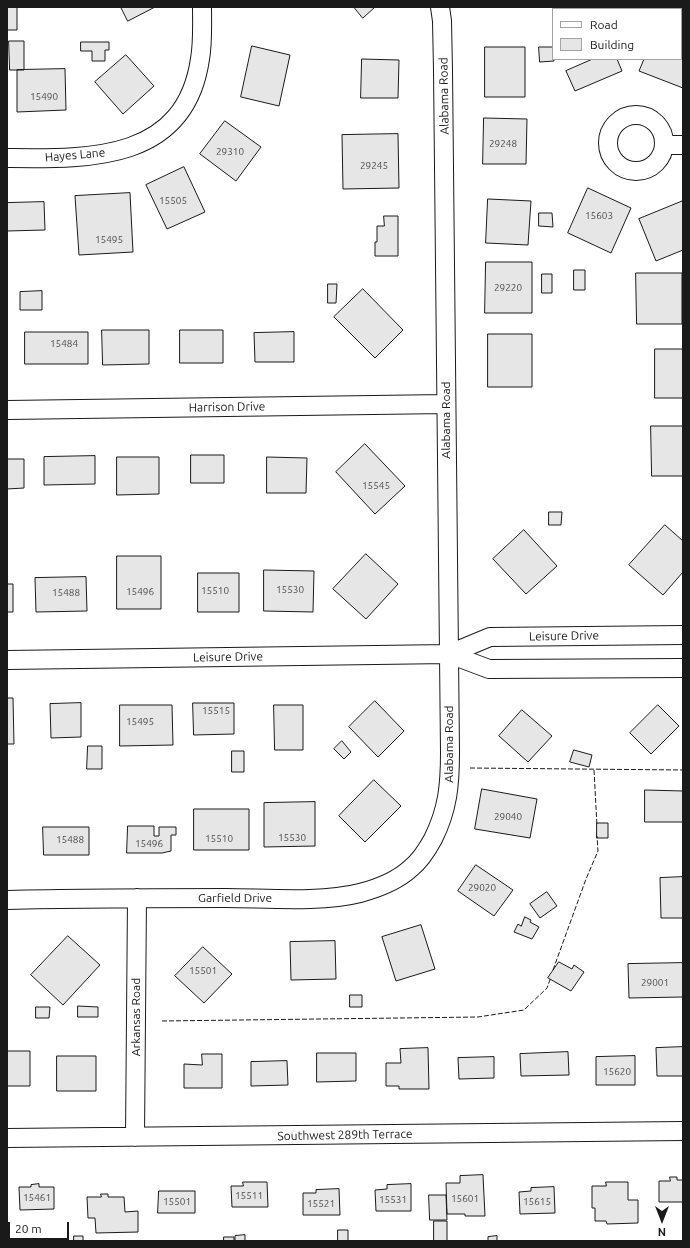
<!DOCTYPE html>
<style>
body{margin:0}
#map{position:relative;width:690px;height:1248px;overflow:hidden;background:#fff;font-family:Ubuntu,sans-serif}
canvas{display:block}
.frame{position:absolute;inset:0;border:8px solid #1a1a1a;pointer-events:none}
.legend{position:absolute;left:552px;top:8px;width:130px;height:52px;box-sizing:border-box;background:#fff;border:1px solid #a3a3a3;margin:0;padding:5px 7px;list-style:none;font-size:12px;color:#1a1a1a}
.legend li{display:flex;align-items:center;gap:8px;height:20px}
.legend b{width:20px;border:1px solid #a3a3a3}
.north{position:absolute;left:642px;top:1200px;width:40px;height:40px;-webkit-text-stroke:3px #fff;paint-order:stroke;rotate:180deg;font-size:11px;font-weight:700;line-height:16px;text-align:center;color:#1a1a1a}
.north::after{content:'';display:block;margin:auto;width:14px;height:18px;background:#1a1a1a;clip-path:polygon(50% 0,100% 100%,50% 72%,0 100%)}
.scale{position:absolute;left:8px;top:1222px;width:61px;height:18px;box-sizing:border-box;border:2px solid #1a1a1a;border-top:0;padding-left:5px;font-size:12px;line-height:14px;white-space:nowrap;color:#1a1a1a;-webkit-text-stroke:3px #fff;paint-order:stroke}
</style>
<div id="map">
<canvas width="690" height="1248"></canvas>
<div class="frame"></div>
<ul class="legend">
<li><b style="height:5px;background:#fff"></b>Road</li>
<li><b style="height:11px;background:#e6e6e6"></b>Building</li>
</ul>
<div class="north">N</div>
<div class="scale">20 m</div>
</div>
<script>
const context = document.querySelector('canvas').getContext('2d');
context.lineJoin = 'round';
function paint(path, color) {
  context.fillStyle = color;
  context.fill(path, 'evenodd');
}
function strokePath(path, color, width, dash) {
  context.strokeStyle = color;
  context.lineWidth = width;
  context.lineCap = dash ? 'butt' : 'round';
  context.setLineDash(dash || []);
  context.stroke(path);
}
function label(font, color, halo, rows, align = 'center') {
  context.font = font + ' Ubuntu,sans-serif';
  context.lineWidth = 3;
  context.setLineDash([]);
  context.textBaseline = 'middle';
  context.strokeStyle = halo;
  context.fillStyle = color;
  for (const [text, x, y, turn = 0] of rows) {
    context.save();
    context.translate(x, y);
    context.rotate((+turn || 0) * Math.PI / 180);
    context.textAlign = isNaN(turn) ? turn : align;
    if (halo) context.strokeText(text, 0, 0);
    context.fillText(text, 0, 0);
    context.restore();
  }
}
const building = new Path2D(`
 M7,7H17V30H7Z
 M121,7H155L128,21Z
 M354,7H375L363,18Z
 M9,41H24V70H10Z
 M81,42H109V50H105V61H92V51H81Z
 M252,46L290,55L279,106L241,97Z
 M485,47H525V97H485Z
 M539,47H553V59H554V61L540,62Z
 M681,49L683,50V88L639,71L644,59H681Z
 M126,55L154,86L123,114L95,82Z
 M362,59L399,60L398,98H361Z
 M593,59H617L622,71L575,91L566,71Z
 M65,69L66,110L17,112V70Z
 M484,118L527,119L526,164H483Z
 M225,121L261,147L236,181L200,154Z
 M398,134L399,188L343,189L342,135Z
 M184,167L205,212L167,229L146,185Z
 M588,188L631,208L611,253L568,233Z
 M130,193L133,252L79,255L75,196Z
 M488,199L531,201L528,245L486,243Z
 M683,201V250L656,261L639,219Z
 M44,202L45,230L7,231V203Z
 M539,213H552L553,227L539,226Z
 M384,216H398V256H375V242H377V226H384Z
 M486,262H532V313H485Z
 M574,270H585V290H574Z
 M636,273H682V324H637Z
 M542,274H552V293H542Z
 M328,284H337L336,303H328Z
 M363,289L403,330L375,358L334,317Z
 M42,291V310H20V292Z
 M102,330H149V364L103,365Z
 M180,330H223V363H180Z
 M25,332H88V364H25Z
 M294,332V362H255L254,333Z
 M488,334H532V387H488Z
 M655,349H683V398H655Z
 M651,426H683V476H652Z
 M365,444L405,486L375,514L336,472Z
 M191,455H224V483H191Z
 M95,456V484L44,485V457Z
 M117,457H159V494L117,495Z
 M267,457L307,458L306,493H267Z
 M7,459H24V488L7,489Z
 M549,512H562L561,525H549Z
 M665,525L683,541V572L663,595L629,565Z
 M524,530L557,566L526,594L493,559Z
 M366,554L398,584L366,619L333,589Z
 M117,556H161V609H117Z
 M264,570L314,571L313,612L264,611Z
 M198,573H239V612H198Z
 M86,577L87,611L36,612L35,578Z
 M7,584H13V612H7Z
 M7,698H13L14,744H7Z
 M375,701L404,731L378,757L349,727Z
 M81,703V737L51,738L50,704Z
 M193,703H234V734L194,735Z
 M120,705H172L173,745L120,746Z
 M274,705H303V750H275Z
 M658,705L679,726L651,754L630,733Z
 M522,710L552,736L528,762L499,736Z
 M342,741L351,752L344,759L334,749Z
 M88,746H102V769H87Z
 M574,750L592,755L589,767L570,762Z
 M232,751H244V772H232Z
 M374,780L401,806L365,842L339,816Z
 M482,789L537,799L530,838L475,829Z
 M645,790L683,791V822H645Z
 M315,802V846L264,847V803Z
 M194,809H249V850H194Z
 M597,823H608V838H597Z
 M128,826H154V836H159V827H176V835H171V851L162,853H127Z
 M43,827H89V855H44Z
 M476,865L513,890L494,916L458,891Z
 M683,877V918H661L660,878Z
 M547,892L557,906L540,918L530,904Z
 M525,917L531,920L530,922L539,927L532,939L514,932L518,924L521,926Z
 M421,925L435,969L396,981L382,937Z
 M68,936L100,965L63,1005L31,975Z
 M335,941L336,979L291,980L290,942Z
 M203,947L232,974L204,1003L175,976Z
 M559,962L572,969L574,965L584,972L571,991L548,978Z
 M683,963V997L629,998L628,964Z
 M350,995H362V1007H350Z
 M78,1006L98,1007V1017H78Z
 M36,1007H50L49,1018H36Z
 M683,1047V1076H657L656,1048Z
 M428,1048L429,1089H399V1086H386V1063H401L400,1049Z
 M7,1051H30V1086H7Z
 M568,1052L569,1075L521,1076L520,1054Z
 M317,1053H356V1081L317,1082Z
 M202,1054H222V1088H184V1064L202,1065Z
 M57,1056H96V1091H57Z
 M635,1056V1085H596V1057Z
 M494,1057V1078L459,1079L458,1058Z
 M287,1061L288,1085L251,1086V1062Z
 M483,1175L485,1216H465V1214H447L446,1183H460V1176Z
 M670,1177H677V1180H683V1202H659V1181H670Z
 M243,1182H267L268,1207H232L231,1186H243Z
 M606,1182H628V1200H638V1223L607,1224L606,1221H595V1208H592V1186H606Z
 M39,1184V1187H54V1209L20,1210L19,1187H31V1185Z
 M411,1184V1211H376L375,1190L387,1189V1185Z
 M554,1187L555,1213L520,1214L519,1192L531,1191V1188Z
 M339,1189L340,1215H303V1193H316V1190Z
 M159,1191H195V1213H158Z
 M101,1194H108V1197H124L125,1212L138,1211V1232L96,1233L95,1218H88L87,1197H101Z
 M429,1195H446L447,1220H430Z
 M434,1221H447V1241H434Z
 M338,1230H348V1241H338Z
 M245,1235V1241H235V1236Z
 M74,1236H83V1241H74Z
 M497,1236V1241H488V1237Z
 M224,1237H234V1241H224Z`);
paint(building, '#e6e6e6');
strokePath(building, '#1a1a1a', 1);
const street = new Path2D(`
 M608 143a28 28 0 1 1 56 0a28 28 0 1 1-56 0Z
 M664,145H683
 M7,158C89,159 185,162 200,59C203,42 202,24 202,7
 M7,410L446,404
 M449,654L490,637L683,635
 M7,660L449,654L489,669L683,668
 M7,900C80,898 152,898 225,898C265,898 321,903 360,893C379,888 397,881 411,868C421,860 427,850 433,839C448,809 450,785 450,752L443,70L442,21L440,7
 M135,1137L137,898
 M7,1138L683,1131`);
strokePath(street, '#1a1a1a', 20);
strokePath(street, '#fff', 18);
strokePath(new Path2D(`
 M470,768L683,770
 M594,770L597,826
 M553,970L586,879L598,851L597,836
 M162,1021L478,1017L524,1010L547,988L551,977`), '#1a1a1a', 1, [5, 2]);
label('10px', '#4d4d4d', null, [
 ["15490",44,97],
 ["29248",503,144],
 ["29310",230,152],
 ["29245",374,166],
 ["15505",173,201],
 ["15603",599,216],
 ["15495",109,240],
 ["29220",508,288],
 ["15484",64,344],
 ["15545",376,486],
 ["15530",290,590],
 ["15510",215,591],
 ["15496",140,592],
 ["15488",66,593],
 ["15515",216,711],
 ["15495",140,722],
 ["29040",508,817],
 ["15530",292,838],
 ["15510",219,839],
 ["15488",70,840],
 ["15496",149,844],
 ["29020",482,888],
 ["15501",203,971],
 ["29001",655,983],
 ["15620",617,1072],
 ["15511",249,1196],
 ["15461",37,1198],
 ["15601",465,1199],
 ["15531",393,1200],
 ["15501",177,1202],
 ["15615",537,1202],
 ["15521",321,1204]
]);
label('12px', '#1a1a1a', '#fff', [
 ["Alabama Road",444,96,-91],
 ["Hayes Lane",75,155,-5],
 ["Harrison Drive",227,407,-1],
 ["Alabama Road",446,420,-90],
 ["Leisure Drive",564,636,-1],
 ["Leisure Drive",228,657,-1],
 ["Alabama Road",449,744,-90],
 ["Garfield Drive",235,898],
 ["Arkansas Road",136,1017,-90],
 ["Southwest 289th Terrace",345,1135,-1]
]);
</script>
